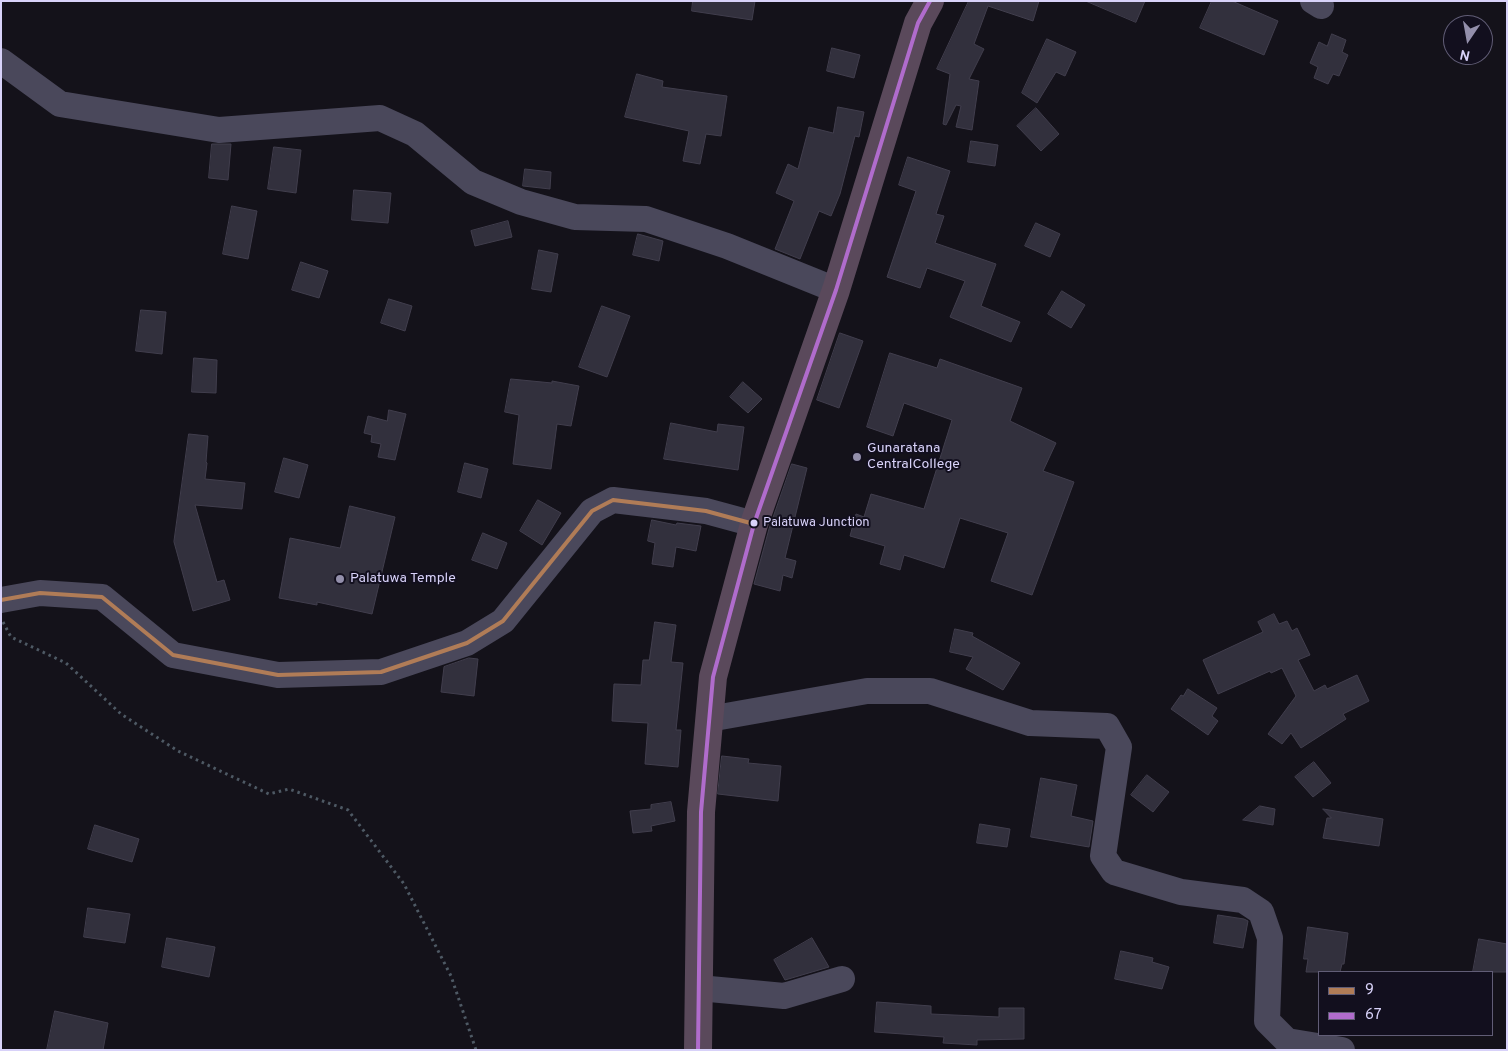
<!DOCTYPE html>
<style>
body{margin:0}
#map{position:relative;width:1508px;height:1051px;overflow:hidden;background:#14121a;font-family:Overpass,sans-serif}
canvas{display:block}
.frame{position:absolute;inset:0;border:2px solid #d8d2f9;pointer-events:none}
.legend{position:absolute;left:1318px;top:971px;width:175px;height:65px;box-sizing:border-box;background:#120f1e;border:1px solid #615d76;margin:0;padding:6px 9px;list-style:none;font-size:15px;color:#d8d2f9}
.legend li{display:flex;align-items:center;gap:10px;height:25px}
.legend b{width:25px;border:1px solid #615d76}
.north{position:absolute;left:1443px;top:15px;width:50px;height:50px;box-sizing:border-box;background:#120f1e;border:1px solid #615d76;border-radius:50%;rotate:192deg;font-size:14px;font-weight:700;line-height:20px;text-align:center;color:#d8d2f9}
.north::after{content:'';display:block;margin:auto;width:18px;height:22px;background:#938fab;clip-path:polygon(50% 0,100% 100%,50% 72%,0 100%)}
</style>
<div id="map">
<canvas width="1508" height="1051"></canvas>
<div class="frame"></div>
<ul class="legend">
<li><b style="height:6px;background:#b07c57"></b>9</li>
<li><b style="height:6px;background:#b06ccc"></b>67</li>
</ul>
<div class="north">N</div>
</div>
<script>
const context = document.querySelector('canvas').getContext('2d');
context.lineJoin = 'round';
function paint(path, color) {
  context.fillStyle = color;
  context.fill(path, 'evenodd');
}
function strokePath(path, color, width, dash) {
  context.strokeStyle = color;
  context.lineWidth = width;
  context.lineCap = dash ? 'butt' : 'round';
  context.setLineDash(dash || []);
  context.stroke(path);
}
function label(font, color, halo, rows, align = 'center') {
  context.font = font + ' Overpass,sans-serif';
  context.lineWidth = 4;
  context.setLineDash([]);
  context.textBaseline = 'middle';
  context.strokeStyle = halo;
  context.fillStyle = color;
  for (const [text, x, y, turn = 0] of rows) {
    context.save();
    context.translate(x, y);
    context.rotate((+turn || 0) * Math.PI / 180);
    context.textAlign = isNaN(turn) ? turn : align;
    if (halo) context.strokeText(text, 0, 0);
    context.fillText(text, 0, 0);
    context.restore();
  }
}
const building = new Path2D(`
 M693,1H755L752,20L692,11Z
 M969,1H1039L1033,21L988,6L974,44L984,49L969,79L979,81L972,130L956,127L961,106L956,105L946,125L943,124L950,74L937,69Z
 M1086,1H1145L1136,22Z
 M1212,1H1232L1278,21L1264,55L1200,28Z
 M1332,34L1346,40L1342,52L1348,55L1339,76L1333,74L1328,84L1314,78L1318,67L1310,63L1319,42L1327,46Z
 M1047,39L1076,52L1065,76L1056,72L1037,103L1022,93Z
 M832,48L860,55L854,78L827,71Z
 M637,74L663,81L662,87L727,96L721,136L706,134L700,164L683,161L689,131L625,117Z
 M838,107L864,112L859,137L855,136L840,194L831,216L819,211L800,259L775,249L794,201L776,193L788,164L798,169L809,127L833,133Z
 M1036,108L1059,134L1041,151L1017,126Z
 M971,141L998,145L995,166L968,162Z
 M212,144H231L228,180L209,178Z
 M274,147L301,150L296,193L268,189Z
 M908,157L950,171L936,214L944,216L935,243L996,264L981,306L1020,322L1011,342L950,317L965,281L927,268L920,288L887,277L916,191L899,185Z
 M525,169L551,172L550,189L523,186Z
 M354,190L391,193L388,223L352,220Z
 M232,206L257,211L248,259L223,254Z
 M508,221L512,237L475,246L471,231Z
 M1036,223L1060,234L1050,257L1025,246Z
 M638,234L663,241L659,261L633,255Z
 M539,250L558,254L551,292L532,289Z
 M301,262L328,271L319,298L292,290Z
 M1062,291L1085,305L1071,328L1048,314Z
 M389,299L412,306L405,331L381,323Z
 M602,306L630,316L607,377L579,367Z
 M141,310L166,312L162,354L136,351Z
 M840,333L863,341L839,408L817,400Z
 M890,353L937,368L940,359L1022,388L1010,421L1056,443L1043,471L1074,482L1032,595L991,581L1008,533L960,518L944,568L904,555L900,570L880,564L885,546L850,536L856,514L864,517L871,494L924,509L952,420L904,403L893,436L867,427Z
 M194,358L217,360L216,393L192,392Z
 M511,379L552,383V381L579,386L571,426L557,424L551,469L513,464L519,415L505,412Z
 M743,382L762,399L748,413L730,397Z
 M389,410L406,414L395,460L378,457L381,444L371,442L372,435L364,433L368,416L387,421Z
 M671,423L717,432L718,424L744,427L738,470L664,459Z
 M189,434L208,436L206,462L207,463L205,479L245,483L242,509L195,505L217,582L224,580L230,600L193,611L174,542Z
 M284,458L308,465L299,498L275,492Z
 M465,463L488,469L481,498L458,492Z
 M792,464L807,468L785,558L796,561L792,578L783,575L780,591L754,584L769,529Z
 M538,500L561,513L542,545L520,531Z
 M350,506L395,517L372,614L317,602V605L279,598L290,538L340,548Z
 M652,520L676,525L677,523L701,526L696,551L676,547L673,567L652,564L655,543L648,541Z
 M483,533L507,543L497,569L472,560Z
 M1274,614L1279,624L1287,621L1292,631L1297,628L1310,655L1298,660L1314,691L1325,685L1327,689L1357,675L1369,701L1343,714L1346,719L1301,748L1291,733L1282,744L1268,734L1296,696L1282,668L1271,673L1270,671L1218,694L1203,660L1263,632L1258,622Z
 M655,622L676,625L671,662L683,663L676,730H681L678,767L645,764L648,723L612,721L614,684L641,685L643,660H649Z
 M955,629L973,633L972,636L1020,663L1003,690L966,669L973,657L950,652Z
 M469,658L478,659L474,696L441,692L444,667Z
 M1188,689L1217,708L1212,716L1218,721L1208,735L1171,709L1181,695L1183,696Z
 M722,756L749,759L748,763L781,766L778,801L718,794Z
 M1314,762L1331,783L1313,797L1295,777Z
 M1147,775L1169,792L1153,812L1131,795Z
 M1041,778L1077,785L1071,816L1093,821L1089,847L1031,837Z
 M671,802L675,821L651,826L652,831L633,833L630,811L651,809V805Z
 M1260,806L1275,809L1273,825L1243,820Z
 M1323,809L1383,819L1379,846L1323,838L1327,818H1331Z
 M980,824L1010,829L1007,847L977,843Z
 M95,825L139,839L132,862L88,849Z
 M88,908L130,914L125,943L84,937Z
 M1218,915L1244,919L1248,921L1243,948L1214,943Z
 M1308,927L1348,933L1344,964H1342L1340,972H1306L1308,959H1304Z
 M167,938L215,947L209,977L162,967Z
 M812,938L829,967L785,980L774,960Z
 M1479,939L1507,944V972H1473Z
 M1121,951L1153,958L1152,962L1169,967L1162,989L1115,979Z
 M877,1002L931,1006V1014L999,1017V1008H1024V1039L977,1040V1045L943,1043L944,1037L875,1032Z
 M55,1011L108,1023L103,1050H47Z`);
paint(building, '#32303d');
strokePath(building, '#413e4d', 1);
strokePath(new Path2D(`
 M3,622L11,637L66,663L121,714L178,751L269,794L289,789L348,810L404,884L451,976L476,1050`), '#4e5964', 3, [2.5, 4]);
strokePath(new Path2D(`
 M1313,1L1321,6
 M1,61L60,104L219,130L380,118L415,134L473,182L521,202L575,217L646,219L727,246L836,290
 M1,600L40,593L102,597L173,655L278,675L381,672L467,643L503,621L592,511L613,500L706,511L754,524
 M709,719L867,691H930L1030,723L1107,726L1119,747L1103,856L1114,872L1181,892L1243,900L1261,912L1270,938L1267,1021L1287,1041L1342,1050
 M699,988L784,996L842,979`), '#4a485b', 26);
strokePath(new Path2D(`
 M698,1050L701,812L713,677L754,524L836,290L918,23L930,1`), '#5a495b', 28);
strokePath(new Path2D(`
 M1,600L40,593L102,597L173,655L278,675L381,672L467,643L503,621L592,511L613,500L706,511L754,524`), '#b07c57', 4);
strokePath(new Path2D(`
 M698,1050L701,812L713,677L754,524L836,290L918,23L930,1`), '#b06ccc', 4);
for (const [x, y, r, color] of [
 [857,457,5,"#938fab"],
 [754,523,4.5,"#d8d2f9"],
 [340,579,5,"#938fab"]
]) {
  const dot = new Path2D();
  dot.arc(x, y, r, 0, 2 * Math.PI);
  context.fillStyle = color;
  context.fill(dot);
  strokePath(dot, '#120f1e', 2);
}
label('13px', '#d8d2f9', '#120f1e', [
 ["Palatuwa Junction",763,523]
], 'left');
label('14px', '#d8d2f9', '#120f1e', [
 ["Gunaratana",867,449],
 ["CentralCollege",867,465],
 ["Palatuwa Temple",350,579]
], 'left');
</script>
